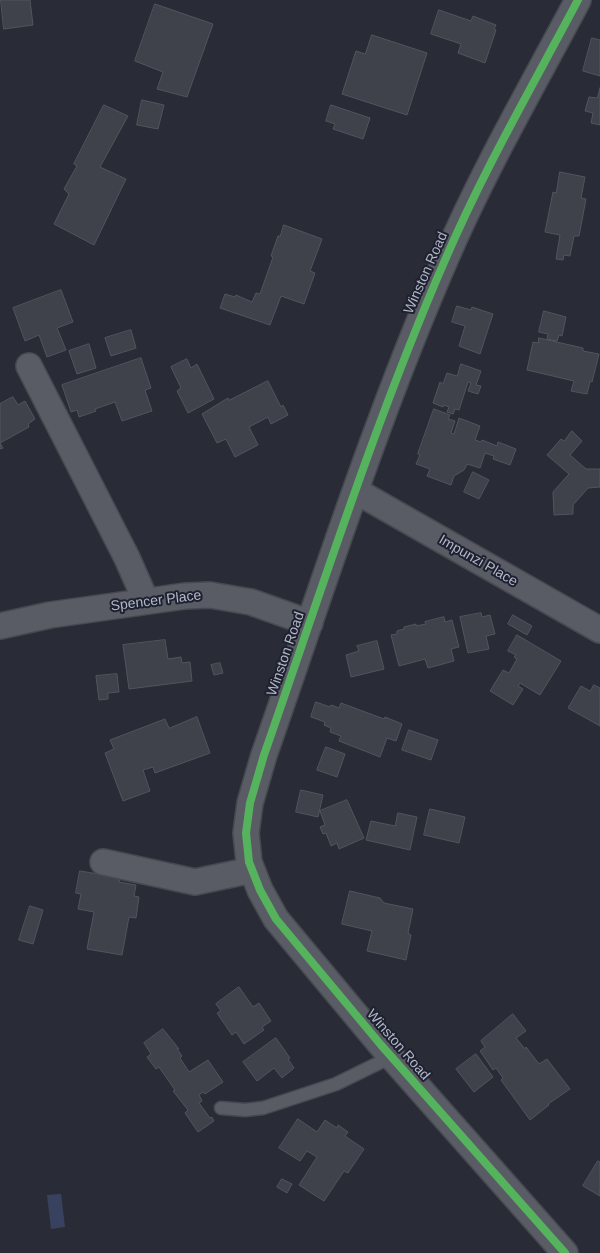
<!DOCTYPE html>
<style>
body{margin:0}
canvas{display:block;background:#292c36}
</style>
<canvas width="600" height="1253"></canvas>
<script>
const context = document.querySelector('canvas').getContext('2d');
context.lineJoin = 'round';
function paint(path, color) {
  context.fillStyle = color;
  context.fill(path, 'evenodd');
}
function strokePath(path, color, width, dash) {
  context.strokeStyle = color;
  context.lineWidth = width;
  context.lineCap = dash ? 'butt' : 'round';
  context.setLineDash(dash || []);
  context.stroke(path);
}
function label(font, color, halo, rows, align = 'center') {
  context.font = font + ' Arial,sans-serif';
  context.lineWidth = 4;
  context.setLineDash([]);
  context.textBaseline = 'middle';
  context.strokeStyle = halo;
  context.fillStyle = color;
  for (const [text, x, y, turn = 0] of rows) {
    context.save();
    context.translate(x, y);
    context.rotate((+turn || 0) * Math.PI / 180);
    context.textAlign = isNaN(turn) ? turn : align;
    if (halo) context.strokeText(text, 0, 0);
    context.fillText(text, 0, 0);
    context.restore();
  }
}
paint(new Path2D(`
 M61,1194L65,1227L51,1229L47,1195Z`), '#38425f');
const building = new Path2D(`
 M1,0H30L33,25L4,29Z
 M155,4L213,24L187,97L157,89L163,72L135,61Z
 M439,10L471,21L473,16L496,25L494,29L496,30L485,63L458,53L461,44L431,34Z
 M372,35L427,53L407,115L342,94L356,51L365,54Z
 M592,38L600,40V76L583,71Z
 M600,88V125L591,123L593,113L585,111L589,97L597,98Z
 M142,100L164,105L158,129L137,125Z
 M104,105L128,116L100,167L126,179L94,245L54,224L69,194L64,189L77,166L74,164Z
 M331,105L370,118L363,139L333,129L335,124L326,121Z
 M560,172L585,177L581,198L586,199L579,236H574L570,256L564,255L563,260L556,259L560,235L545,232L553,192L556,193Z
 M284,225L322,239L310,271L315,273L304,304L281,296L270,325L220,308L225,294L235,297L236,295L252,302L256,293L260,294L273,257L271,256L278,236H280Z
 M61,290L73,322L57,328L66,350L47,357L39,335L25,341L13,308Z
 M457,306L471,310L472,307L493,314L480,354L459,346L465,326L452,322Z
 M544,311L566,317L562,336L559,335L557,341L547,339L548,334L539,332Z
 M131,330L136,348L111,356L105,338Z
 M539,338L583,348V351L599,354L592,382L590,381L587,394L571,391L574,381L527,370L533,342L538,343Z
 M89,344L96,368L77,374L69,351Z
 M141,358L151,388L145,390L152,411L122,421L115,402L95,409L96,411L79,417L77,410L71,412L62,385Z
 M187,359L191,368L197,364L214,399L188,413L177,391L181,388L171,367Z
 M461,364L481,371L476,385L481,386L478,394L468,391L471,383L468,382L459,410L455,409L453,414L447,412L449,407L444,405L443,407L433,403L440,382L443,384L447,373L457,376Z
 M268,381L281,407L283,405L288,415L271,424L268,417L249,427L258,445L235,457L226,439L217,443L202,414L228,398L229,400Z
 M13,397L18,405L25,401L35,419L28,424L29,427L0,443L3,448L0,449V404Z
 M434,409L450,415L448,419L455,421L451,433L454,434L459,418L480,426L475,440L481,442L482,440L497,446L498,442L516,449L510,465L493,459L494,456L485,453L480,468L467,464L464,470L454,476L451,485L427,476L430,469L416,464L420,455L418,454Z
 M572,431L582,441L570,455L586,469H600V487L588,488L573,505V514L554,515L553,492L569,474L547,455L561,439L564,441Z
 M473,472L489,480L479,499L464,492Z
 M481,613L482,617L490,615L495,634L486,636L489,649L468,653L460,617Z
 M513,615L532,626L527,635L508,624Z
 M444,617L445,622L452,620L459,647L451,649L454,661L428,668L425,659L399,666L391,635L397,634V631L404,629V627L416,624V626L426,624L425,622Z
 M517,635L561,661L540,695L520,683L518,686L523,689L513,705L490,691L503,670L509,673L517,659L514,657L516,655L508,651Z
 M165,640L168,659L181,657L182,663L190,662L192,681L129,689L123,645Z
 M377,641L384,669L351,677L346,655L359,651L357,646Z
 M220,663L223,673L214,675L211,665Z
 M117,674L119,692L108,693V699L99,700L96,676Z
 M594,685L600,688V726L568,708L581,686L590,691Z
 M316,702L330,707L331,705L339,708L341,703L384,719L385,717L402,724L396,741L387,738L380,757L339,741L341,736L330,732L331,728L324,725L325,722L311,717Z
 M197,717L210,753L155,773L153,767L143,770L150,791L123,801L105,753L114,749L110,740L165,719L169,728Z
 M409,730L438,740L431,760L402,750Z
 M326,747L345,754L337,777L317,770Z
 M301,790L323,795L318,817L296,812Z
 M347,800L364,838L339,849L337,843L331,846L326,833L323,834L320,827L325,825L320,811Z
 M430,809L465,817L459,843L424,835Z
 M398,813L417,817L410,850L366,840L371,821L395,826Z
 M80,871L98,874L99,871L121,875L119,882L136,885L134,896L139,897L136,918L129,917L122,955L87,949L94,912L78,909L81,894L76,893Z
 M350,891L380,898L384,903L413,909L408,933L411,935L406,960L367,951L372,931L342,924Z
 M30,906L43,910L33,944L19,940Z
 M239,987L253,1007L259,1003L271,1021L262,1027L264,1030L244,1044L236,1032L232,1035L217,1013L221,1011L216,1004Z
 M513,1014L526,1031L516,1038L525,1049L526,1047L539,1064L547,1059L570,1089L548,1104L549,1105L530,1120L501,1080L503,1078L496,1068L493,1070L480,1051L485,1047L481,1041Z
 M163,1029L179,1049H177L182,1056L180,1058L189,1072L208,1060L223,1082L205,1094L203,1092L199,1095L202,1101L199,1103L210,1118L212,1117L214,1121L198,1132L185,1113L188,1110L173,1091L175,1090L159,1067L156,1069L147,1057L151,1054L144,1043Z
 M276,1038L290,1058L288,1059L294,1068L282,1078L274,1068L257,1081L243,1062Z
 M476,1054L493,1077L474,1092L456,1069Z
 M298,1119L317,1132L325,1120L337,1128L338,1125L348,1132L345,1136L364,1149L348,1173L344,1171L324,1201L299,1185L317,1157L307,1151L300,1161L279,1148Z
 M598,1161L600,1162V1196L583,1186Z
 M282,1179L292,1184L287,1193L277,1187Z`);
paint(building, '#3f424b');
strokePath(building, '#51545d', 1);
const service = new Path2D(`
 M221,1108L245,1110L263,1108L336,1084L391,1057`);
const minor = new Path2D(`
 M29,366L127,558L146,601
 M356,491L600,630
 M0,626L50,615L185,596L210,595L251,602L310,623
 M103,862L195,882L252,870
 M565,1253L381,1045L276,919L260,890L249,862L246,833L250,803L264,755C322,589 375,421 445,260C483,171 533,85 578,0`);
strokePath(service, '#474950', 15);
strokePath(minor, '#474950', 28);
strokePath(service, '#595c64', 12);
strokePath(minor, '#595c64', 25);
strokePath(new Path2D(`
 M565,1253L381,1045L276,919L260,890L249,862L246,833L250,803L264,755C322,589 375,421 445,260C483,171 533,85 578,0`), '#56b35d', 8);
label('14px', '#b3b7c7', '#1d2130', [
 ["Winston Road",426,273,-66],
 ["Impunzi Place",478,561,30],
 ["Spencer Place",156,601,-7],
 ["Winston Road",286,654,-71],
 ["Winston Road",398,1045,49]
]);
</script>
